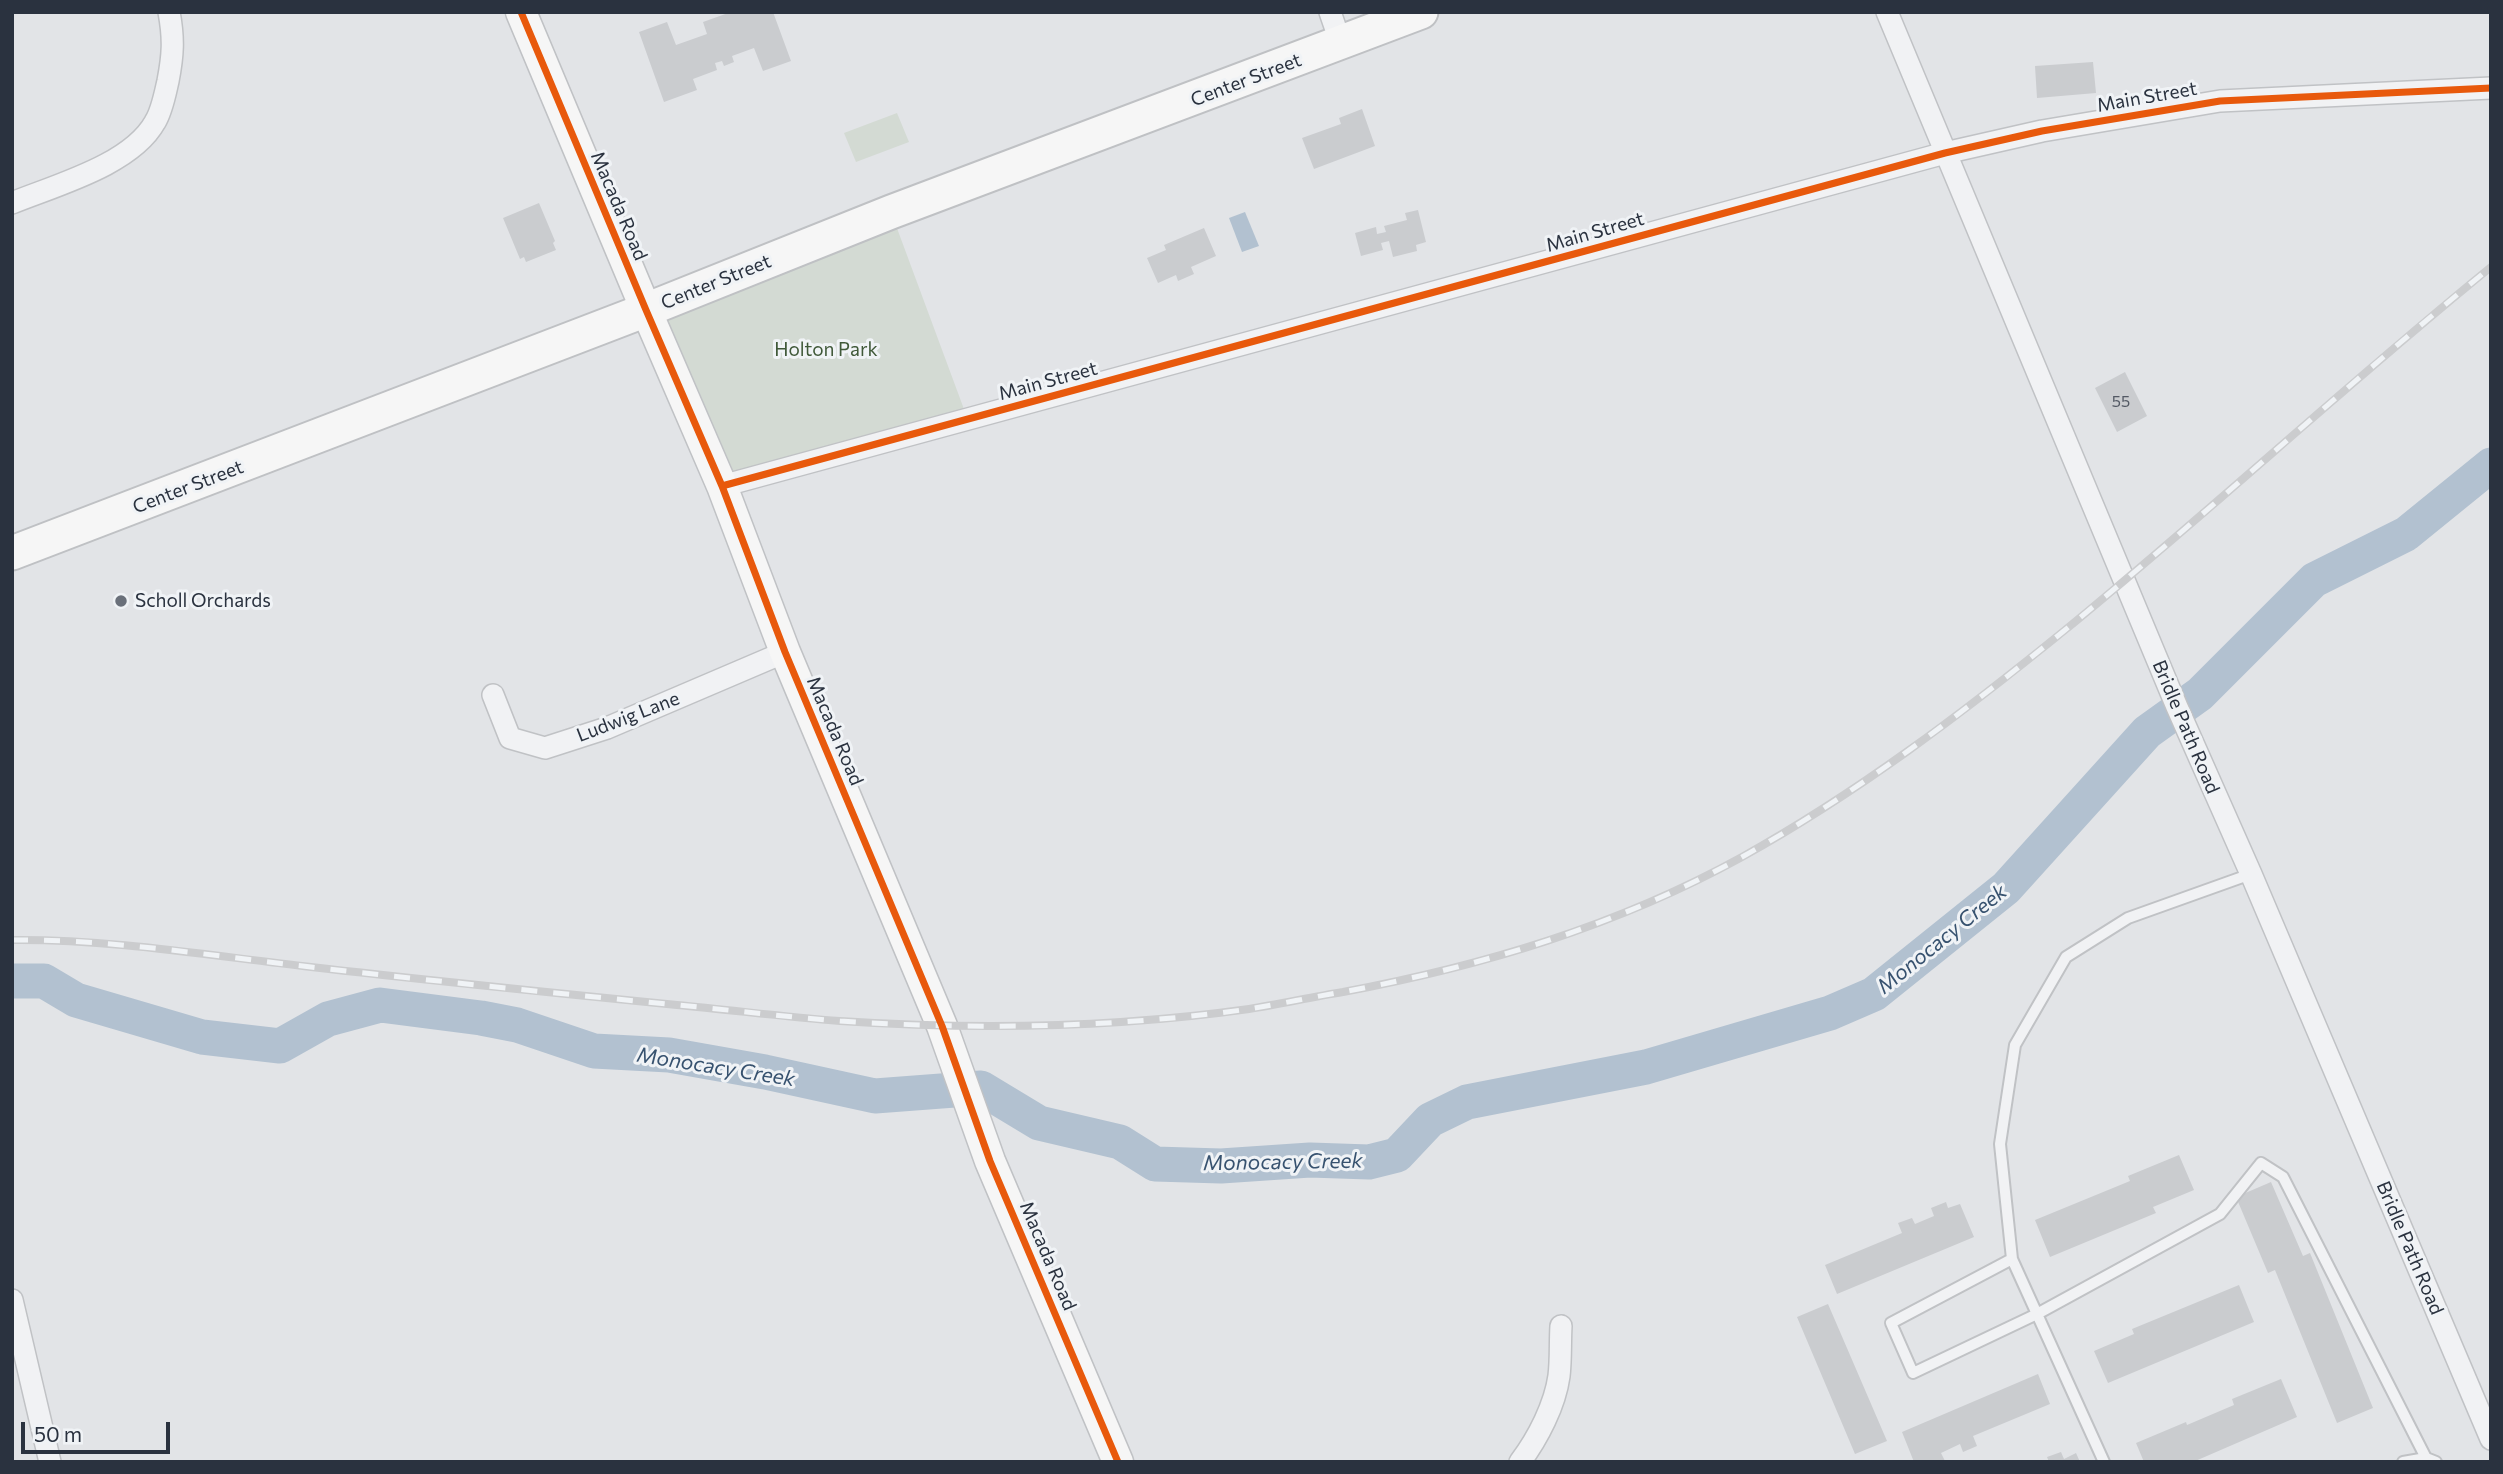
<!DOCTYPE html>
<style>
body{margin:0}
#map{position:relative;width:2503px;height:1474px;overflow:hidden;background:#e2e4e7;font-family:Commissioner,sans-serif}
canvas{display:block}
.frame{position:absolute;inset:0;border:14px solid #2a323f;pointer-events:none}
.scale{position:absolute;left:21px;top:1422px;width:149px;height:32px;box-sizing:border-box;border:4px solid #2a323f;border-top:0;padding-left:9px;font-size:21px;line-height:24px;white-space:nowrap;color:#2a323f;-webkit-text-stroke:5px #f0f3f6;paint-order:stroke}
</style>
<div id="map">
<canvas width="2503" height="1474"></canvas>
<div class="frame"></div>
<div class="scale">50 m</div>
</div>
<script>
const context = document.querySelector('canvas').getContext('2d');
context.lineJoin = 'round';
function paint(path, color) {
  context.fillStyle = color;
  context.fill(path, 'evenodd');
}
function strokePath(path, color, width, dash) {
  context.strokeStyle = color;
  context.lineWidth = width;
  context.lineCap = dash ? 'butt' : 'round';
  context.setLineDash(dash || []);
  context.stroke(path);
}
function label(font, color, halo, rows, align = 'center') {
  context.font = font + ' Commissioner,sans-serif';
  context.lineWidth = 6;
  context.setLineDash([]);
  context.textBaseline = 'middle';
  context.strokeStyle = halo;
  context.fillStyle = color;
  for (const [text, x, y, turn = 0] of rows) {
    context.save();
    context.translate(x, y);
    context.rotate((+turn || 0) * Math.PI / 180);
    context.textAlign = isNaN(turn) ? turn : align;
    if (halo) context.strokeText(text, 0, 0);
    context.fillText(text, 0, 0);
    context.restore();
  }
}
paint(new Path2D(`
 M897,113L909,142L856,162L844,133Z
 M891,212L968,420L722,486L646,310Z`), '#d3dad3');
paint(new Path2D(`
 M1245,212L1259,246L1242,252L1229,218Z`), '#b2c1d0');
strokePath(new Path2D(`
 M12,981H44L76,1000L202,1037L280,1046L328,1019L380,1005L481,1018L517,1025L594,1051L669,1055L765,1072L875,1096L981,1088L1039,1123L1120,1142L1155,1164L1221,1166L1310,1160L1369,1162L1397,1155L1430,1120L1467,1102L1646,1067L1830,1013L1874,994L2006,888L2147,732L2200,694L2314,580L2406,534L2491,465`), '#b2c1d0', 35);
paint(new Path2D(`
 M731,12H773L791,61L763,71L754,48L732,56L734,62L724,66L722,61L715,63L717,70L693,79L697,90L664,102L639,32L667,22L676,45L707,34L703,22Z
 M2093,62L2096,93L2037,98L2035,66Z
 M1362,109L1375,146L1314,169L1302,138L1341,124L1339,118Z
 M539,203L555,241L553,243L556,250L526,262L524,257L520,259L503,218Z
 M1418,210L1426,242L1416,245L1417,251L1393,257L1389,241L1381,243L1383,250L1361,256L1355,233L1376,227L1377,234L1386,232L1384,226L1407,220L1405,213Z
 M1204,228L1216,256L1191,267L1194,274L1178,281L1176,275L1158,283L1147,258L1166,250L1164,245Z
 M2125,372L2147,416L2117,432L2095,388Z
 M2179,1155L2194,1190L2153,1207L2156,1213L2050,1257L2035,1220L2130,1181L2128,1176Z
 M2271,1182L2303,1256L2310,1253L2373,1408L2337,1423L2275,1270L2268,1273L2236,1197Z
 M1946,1202L1948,1208L1960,1204L1974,1237L1837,1294L1825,1265L1902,1233L1898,1223L1912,1218L1915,1224L1934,1216L1931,1208Z
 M2239,1285L2254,1322L2108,1383L2094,1351L2134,1334L2132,1329Z
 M1828,1304L1887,1441L1855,1454L1797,1317Z
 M2038,1374L2050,1404L1973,1436L1977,1446L1963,1452L1960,1444L1941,1453L1945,1461L1914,1462L1902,1432Z
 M2281,1379L2297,1417L2193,1462H2144L2136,1443L2186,1422L2187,1425L2234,1405L2232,1399Z
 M2061,1452L2064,1459L2076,1453L2080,1462H2049L2047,1457Z`), '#cacccf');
const lane = new Path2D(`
 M2012,1259L2037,1314L2220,1214L2261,1163L2283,1177L2426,1458
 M2104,1462L2037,1314L1913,1373L1891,1323L2012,1259L2000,1144L2015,1045L2066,957L2128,918L2251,874
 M2403,1462L2426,1458L2436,1462`);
const street = new Path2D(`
 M1330,12L1341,44
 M1887,12L2177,707L2251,874L2491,1439
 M12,203C56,185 131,165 155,122C162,111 165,94 168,81C173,55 174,39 169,12
 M722,486L1945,153L2042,131L2220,101L2491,88
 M493,695L510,738L545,748L607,728L785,652
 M12,1300L50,1462
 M1520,1462C1538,1438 1555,1405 1559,1376C1561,1360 1560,1342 1561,1326`);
const secondary = new Path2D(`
 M521,12L646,310L722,486L785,652L942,1026L990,1161L1118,1462`);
const primary = new Path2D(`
 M12,553L646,310L891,212L1421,12`);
strokePath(lane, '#c0c2c5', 14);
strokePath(street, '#c0c2c5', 24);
strokePath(secondary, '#c0c2c5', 33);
strokePath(primary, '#bfc1c4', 37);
strokePath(lane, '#f1f2f4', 10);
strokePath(street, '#f1f2f4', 21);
strokePath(secondary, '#f6f6f6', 30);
strokePath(primary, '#f6f6f6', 33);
const rail = new Path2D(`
 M12,940C112,939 212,956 311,967C433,981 555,993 677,1005C732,1010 786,1017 840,1021C977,1030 1113,1028 1249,1009C1280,1004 1312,997 1343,992C1482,966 1617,926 1742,857C1857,793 1963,713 2065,630C2209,512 2346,385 2491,267`);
strokePath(rail, '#cbccce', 8);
strokePath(rail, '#f0f3f6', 5, [16]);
strokePath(new Path2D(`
 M521,12L646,310L722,486L785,652L942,1026L990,1161L1118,1462
 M722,486L1945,153L2042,131L2220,101L2491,88`), '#e8590c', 7);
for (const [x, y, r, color] of [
 [121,601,7,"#6a707a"]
]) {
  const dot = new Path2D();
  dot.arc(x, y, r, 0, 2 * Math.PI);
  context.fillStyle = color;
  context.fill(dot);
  strokePath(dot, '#f0f3f6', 2.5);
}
label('16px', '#535964', null, [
 ["55",2121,402]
]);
label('19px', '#2a323f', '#f0f3f6', [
 ["Center Street",1246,80,-21],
 ["Main Street",2147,97,-10],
 ["Macada Road",619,206,67],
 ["Main Street",1595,232,-16],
 ["Center Street",716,282,-22],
 ["Main Street",1048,381,-15],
 ["Center Street",188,487,-21],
 ["Ludwig Lane",628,717,-21],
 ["Bridle Path Road",2186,727,67],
 ["Macada Road",835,731,67],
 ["Bridle Path Road",2410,1248,67],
 ["Macada Road",1048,1256,67]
]);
label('19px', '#405939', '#f0f3f6', [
 ["Holton Park",826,350]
]);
label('19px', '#2a323f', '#f0f3f6', [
 ["Scholl Orchards",135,601]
], 'left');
label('italic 21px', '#37526f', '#f0f3f6', [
 ["Monocacy Creek",1942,939,-39],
 ["Monocacy Creek",716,1067,9],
 ["Monocacy Creek",1283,1162,-1]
]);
</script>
